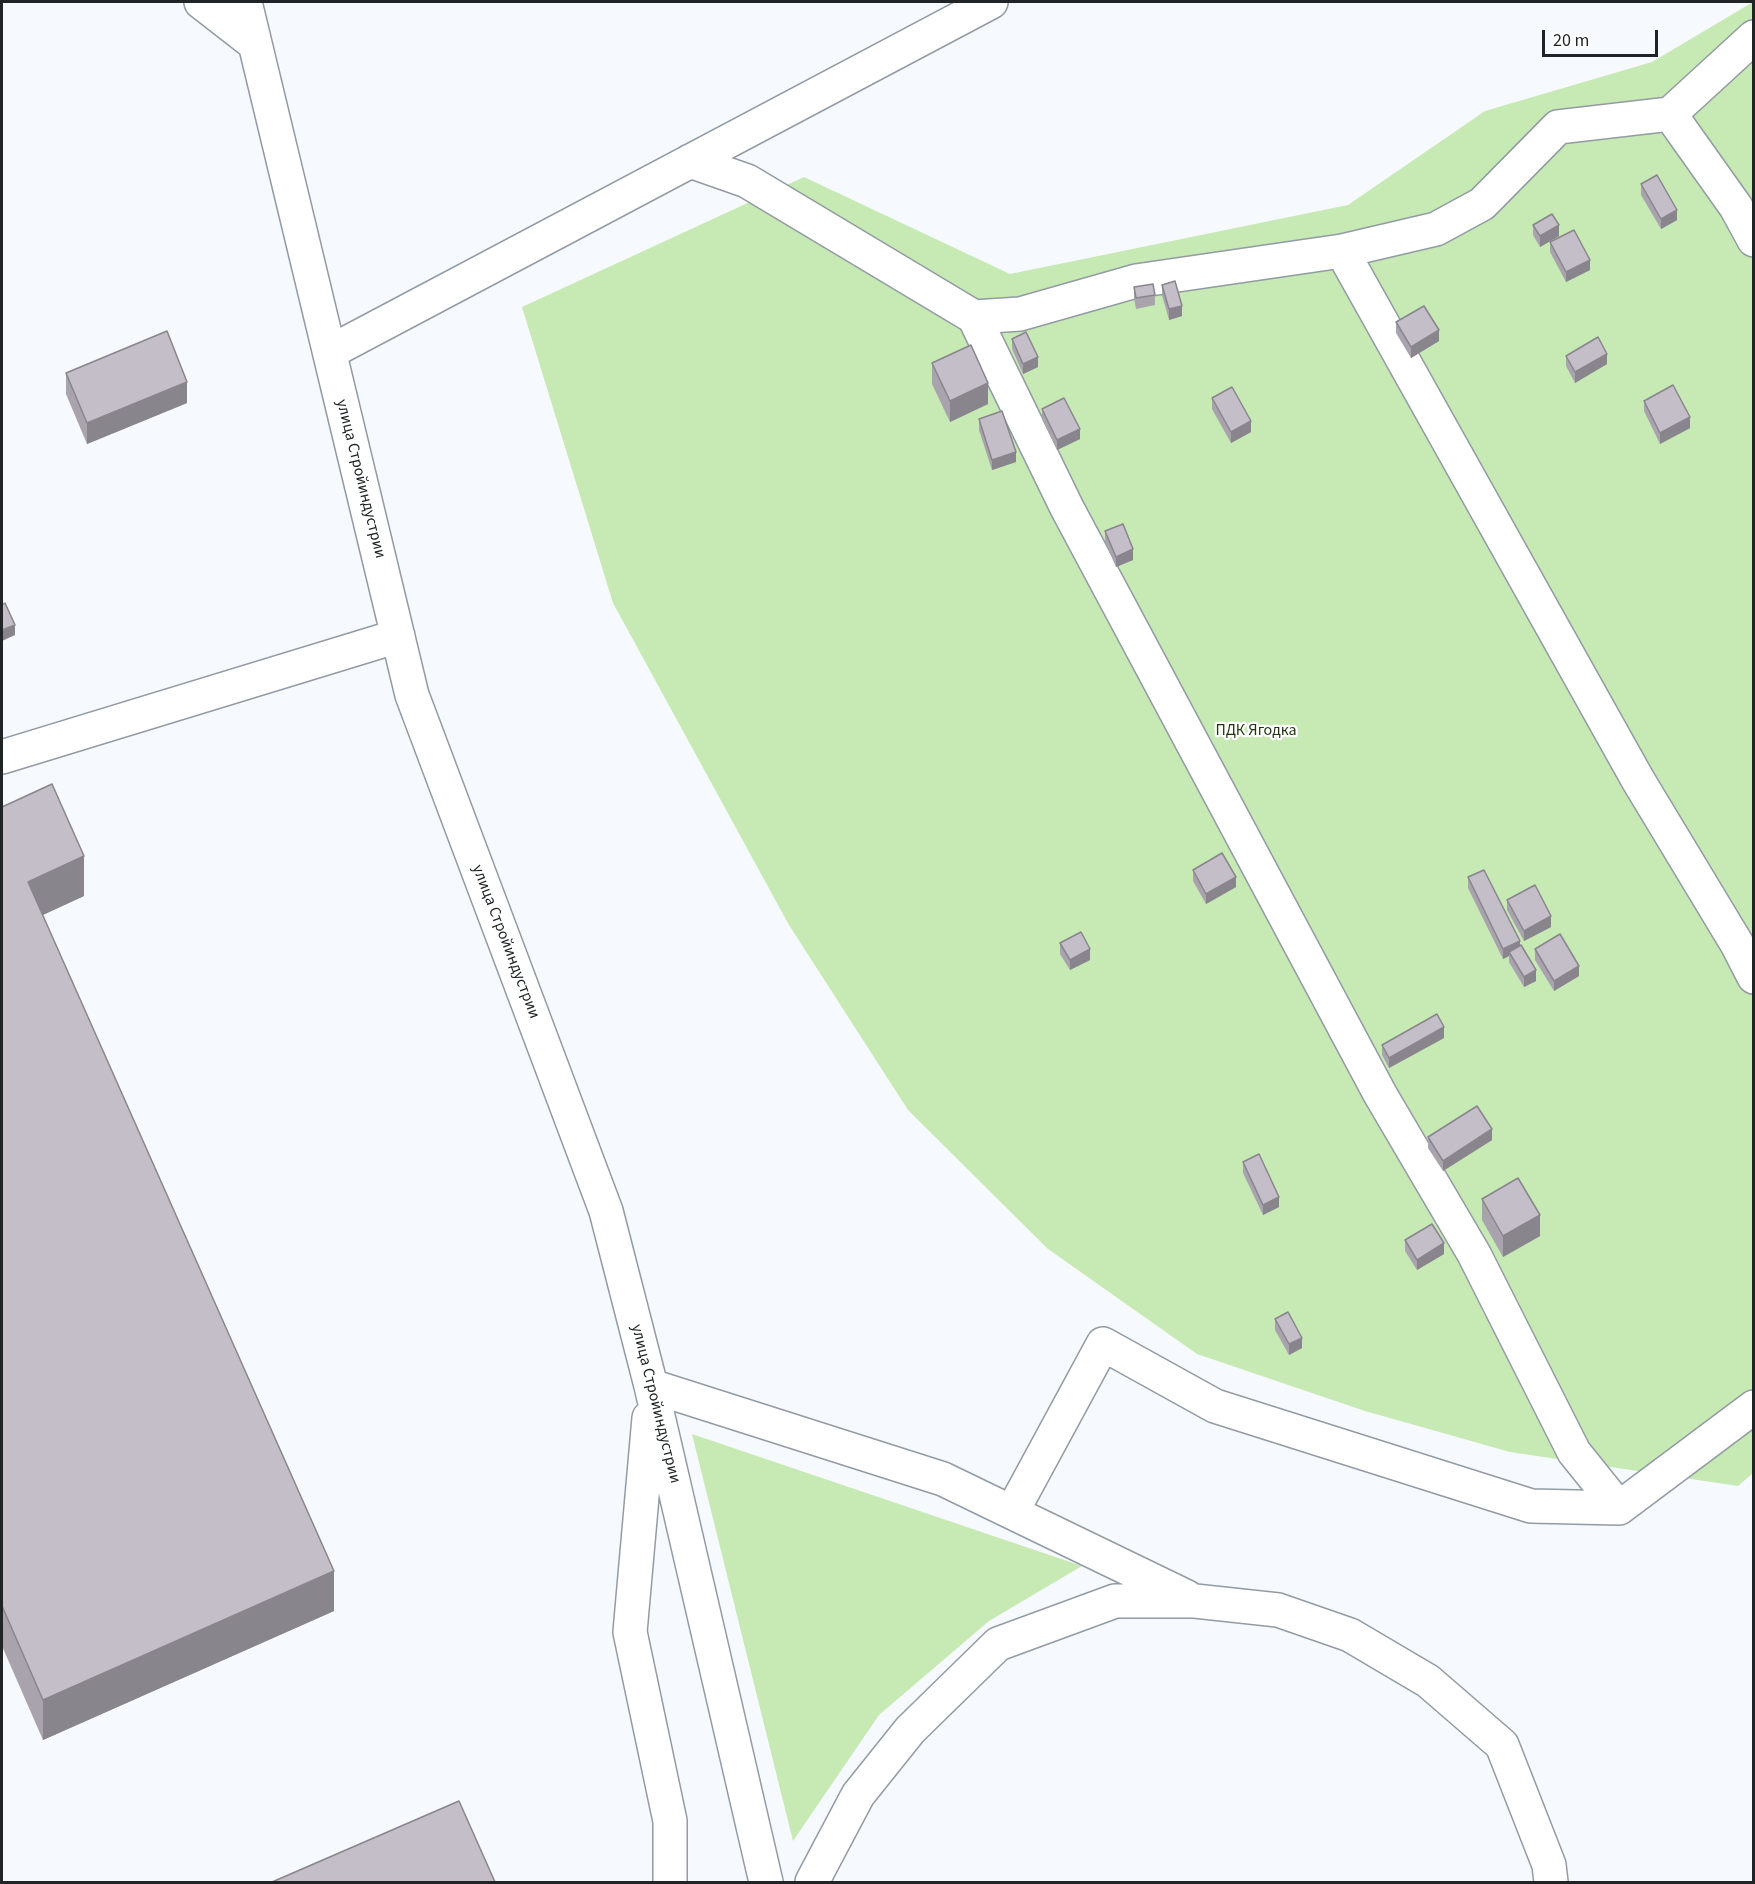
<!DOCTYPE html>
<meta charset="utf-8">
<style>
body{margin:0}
#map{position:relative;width:1755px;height:1884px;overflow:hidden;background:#f6f9fd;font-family:"Source Sans 3",sans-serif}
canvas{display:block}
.frame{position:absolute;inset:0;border:3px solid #202427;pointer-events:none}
.scale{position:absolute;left:1542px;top:30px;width:116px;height:27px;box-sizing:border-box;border:3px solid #202427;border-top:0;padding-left:8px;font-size:18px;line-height:21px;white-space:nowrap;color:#202427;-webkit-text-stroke:4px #fff;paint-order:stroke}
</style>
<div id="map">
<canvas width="1755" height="1884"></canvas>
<div class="frame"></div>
<div class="scale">20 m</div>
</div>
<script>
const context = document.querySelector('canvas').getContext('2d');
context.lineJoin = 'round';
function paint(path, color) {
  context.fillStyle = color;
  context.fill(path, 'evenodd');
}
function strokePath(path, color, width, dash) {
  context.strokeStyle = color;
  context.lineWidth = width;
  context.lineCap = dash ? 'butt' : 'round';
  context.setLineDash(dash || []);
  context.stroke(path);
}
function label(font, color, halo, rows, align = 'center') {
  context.font = font + ' "Source Sans 3",sans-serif';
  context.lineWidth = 4.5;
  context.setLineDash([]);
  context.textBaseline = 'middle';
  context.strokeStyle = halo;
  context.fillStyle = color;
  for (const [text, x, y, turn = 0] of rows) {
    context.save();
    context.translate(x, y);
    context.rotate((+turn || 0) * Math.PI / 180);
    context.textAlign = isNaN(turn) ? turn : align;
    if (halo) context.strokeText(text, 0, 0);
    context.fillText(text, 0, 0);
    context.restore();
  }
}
paint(new Path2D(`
 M1753,2V1473L1738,1486L1510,1452L1365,1411L1197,1354L1048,1249L908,1110L789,925L613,603L522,307L804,177L1010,274L1348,205L1485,111L1652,62Z
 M692,1434L1082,1566L989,1621L879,1715L793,1841Z`), '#c7e9b4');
const minor = new Path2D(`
 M201,2L255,44
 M245,2L412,695L606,1211L651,1386L766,1882
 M1670,114L1736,207L1754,240
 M690,161L747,181L974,317L1020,314L1136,281L1342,251L1436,229L1482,204L1558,127L1670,114L1754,37
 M1342,251L1638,780L1737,944L1754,977
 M974,317L1067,508L1380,1094L1474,1254L1574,1452L1619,1508
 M330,352L991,2
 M2,757L398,636
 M651,1386L943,1479L1187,1597
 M649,1418L630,1632L670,1821V1882
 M1012,1512L1103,1344L1215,1406L1531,1506L1619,1508L1754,1407
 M812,1882L858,1795L910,1730L998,1644L1115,1601H1195L1278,1610L1350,1635L1428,1681L1502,1745L1549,1865L1551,1882`);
strokePath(minor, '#929ba4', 36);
strokePath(minor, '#fff', 33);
paint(new Path2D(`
 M1641,184L1677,220L1661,229L1641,195Z
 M1533,225L1559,236L1540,247L1533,235Z
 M1550,242L1590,270L1566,282L1550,252Z
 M1162,285L1182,316L1169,320L1162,295Z
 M1134,287L1155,295V305L1136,309L1134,298Z
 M1396,322L1439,341L1411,358L1396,333Z
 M1012,339L1038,367L1023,374L1012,349Z
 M1566,356L1607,364L1575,383L1566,366Z
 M932,363L988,404L950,422L932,384Z
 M66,373L187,403L87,444L66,394Z
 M1212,398L1251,432L1231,443L1212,409Z
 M1644,401L1690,428L1660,444L1644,411Z
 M1042,409L1080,439L1057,450L1042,419Z
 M979,419L1016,462L992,470L979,430Z
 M1105,531L1133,560L1116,567L1105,542Z
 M2,807L84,896L42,915L334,1611L43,1740L2,1646Z
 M1193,870L1236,887L1206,904L1193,881Z
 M1468,877L1536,981L1524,987L1509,962V956L1503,959L1468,888Z
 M1507,900L1551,927L1524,941L1507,910Z
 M1060,943L1090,960L1070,970L1060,954Z
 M1535,949L1579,976L1554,991L1535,960Z
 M1444,1038L1389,1068L1382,1055V1045Z
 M1428,1137L1492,1140L1443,1171L1428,1148Z
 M1243,1162L1279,1207L1263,1215L1243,1173Z
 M1482,1199L1540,1236L1503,1257L1482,1220Z
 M1405,1240L1444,1254L1417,1270L1405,1251Z
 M1275,1319L1302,1348L1289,1355L1275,1330Z`), '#a9a3ad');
paint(new Path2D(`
 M1677,210V220L1661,229V219Z
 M1559,225V236L1540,247V236Z
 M1590,260V270L1566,282V272Z
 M1182,306V316L1169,320V309Z
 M1439,330V341L1411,358V347Z
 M1607,354V364L1575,383V372Z
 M1038,357V367L1023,374V364Z
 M187,382V403L87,444V423Z
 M988,383V404L950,422V401Z
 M1690,417V428L1660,444V433Z
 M1251,421V432L1231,443V432Z
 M1080,429V439L1057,450V440Z
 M1016,452V462L992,470V460Z
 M1133,549V560L1116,567V557Z
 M15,625V635L2,641V630Z
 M84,856V896L28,922V882Z
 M1236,877V887L1206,904V894Z
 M1551,916V927L1524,941V931Z
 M1520,941V951L1509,952V956L1503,959V949Z
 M1090,949V960L1070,970V960Z
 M1579,966V976L1554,991V981Z
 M1536,970V981L1524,987V977Z
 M1444,1027V1038L1389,1068V1058Z
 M1492,1129V1140L1443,1171V1161Z
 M1279,1197V1207L1263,1215V1205Z
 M1540,1215V1236L1503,1257V1236Z
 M1444,1243V1254L1417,1270V1260Z
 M1302,1338V1348L1289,1355V1344Z
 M334,1571V1611L43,1740V1700Z`), '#89858d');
const building = new Path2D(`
 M1657,175L1677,210L1661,219L1641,184Z
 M1552,214L1559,225L1540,236L1533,225Z
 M1574,230L1590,260L1566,272L1550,242Z
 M1175,281L1182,306L1169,309L1162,285Z
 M1153,284L1155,295L1136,298L1134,287Z
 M1424,306L1439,330L1411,347L1396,322Z
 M167,331L187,382L87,423L66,373Z
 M1026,332L1038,357L1023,364L1012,339Z
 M1598,337L1607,354L1575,372L1566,356Z
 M971,345L988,383L950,401L932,363Z
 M1673,385L1690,417L1660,433L1644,401Z
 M1232,387L1251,421L1231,432L1212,398Z
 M1064,398L1080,429L1057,440L1042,409Z
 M1002,411L1016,452L992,460L979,419Z
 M1123,524L1133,549L1116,557L1105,531Z
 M5,603L15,625L2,630V605Z
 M52,784L84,856L28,882L334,1571L43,1700L2,1606V807Z
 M1222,853L1236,877L1206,894L1193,870Z
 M1484,870L1520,941L1503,949L1468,877Z
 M1535,885L1551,916L1524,931L1507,900Z
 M1081,932L1090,949L1070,960L1060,943Z
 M1560,934L1579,966L1554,981L1535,949Z
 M1521,945L1536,970L1524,977L1509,952Z
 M1437,1014L1444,1027L1389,1058L1382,1045Z
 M1477,1106L1492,1129L1443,1161L1428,1137Z
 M1259,1154L1279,1197L1263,1205L1243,1162Z
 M1518,1178L1540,1215L1503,1236L1482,1199Z
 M1432,1224L1444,1243L1417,1260L1405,1240Z
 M1288,1312L1302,1338L1289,1344L1275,1319Z
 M459,1801L495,1882H272Z`);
paint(building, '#c4bec9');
strokePath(building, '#89858d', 1.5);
label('16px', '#202427', '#fff', [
 ["улица Стройиндустрии",360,479,76],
 ["улица Стройиндустрии",505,942,69],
 ["улица Стройиндустрии",655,1404,76]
]);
label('16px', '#1e340d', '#fff', [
 ["ПДК Ягодка",1256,731]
]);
</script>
